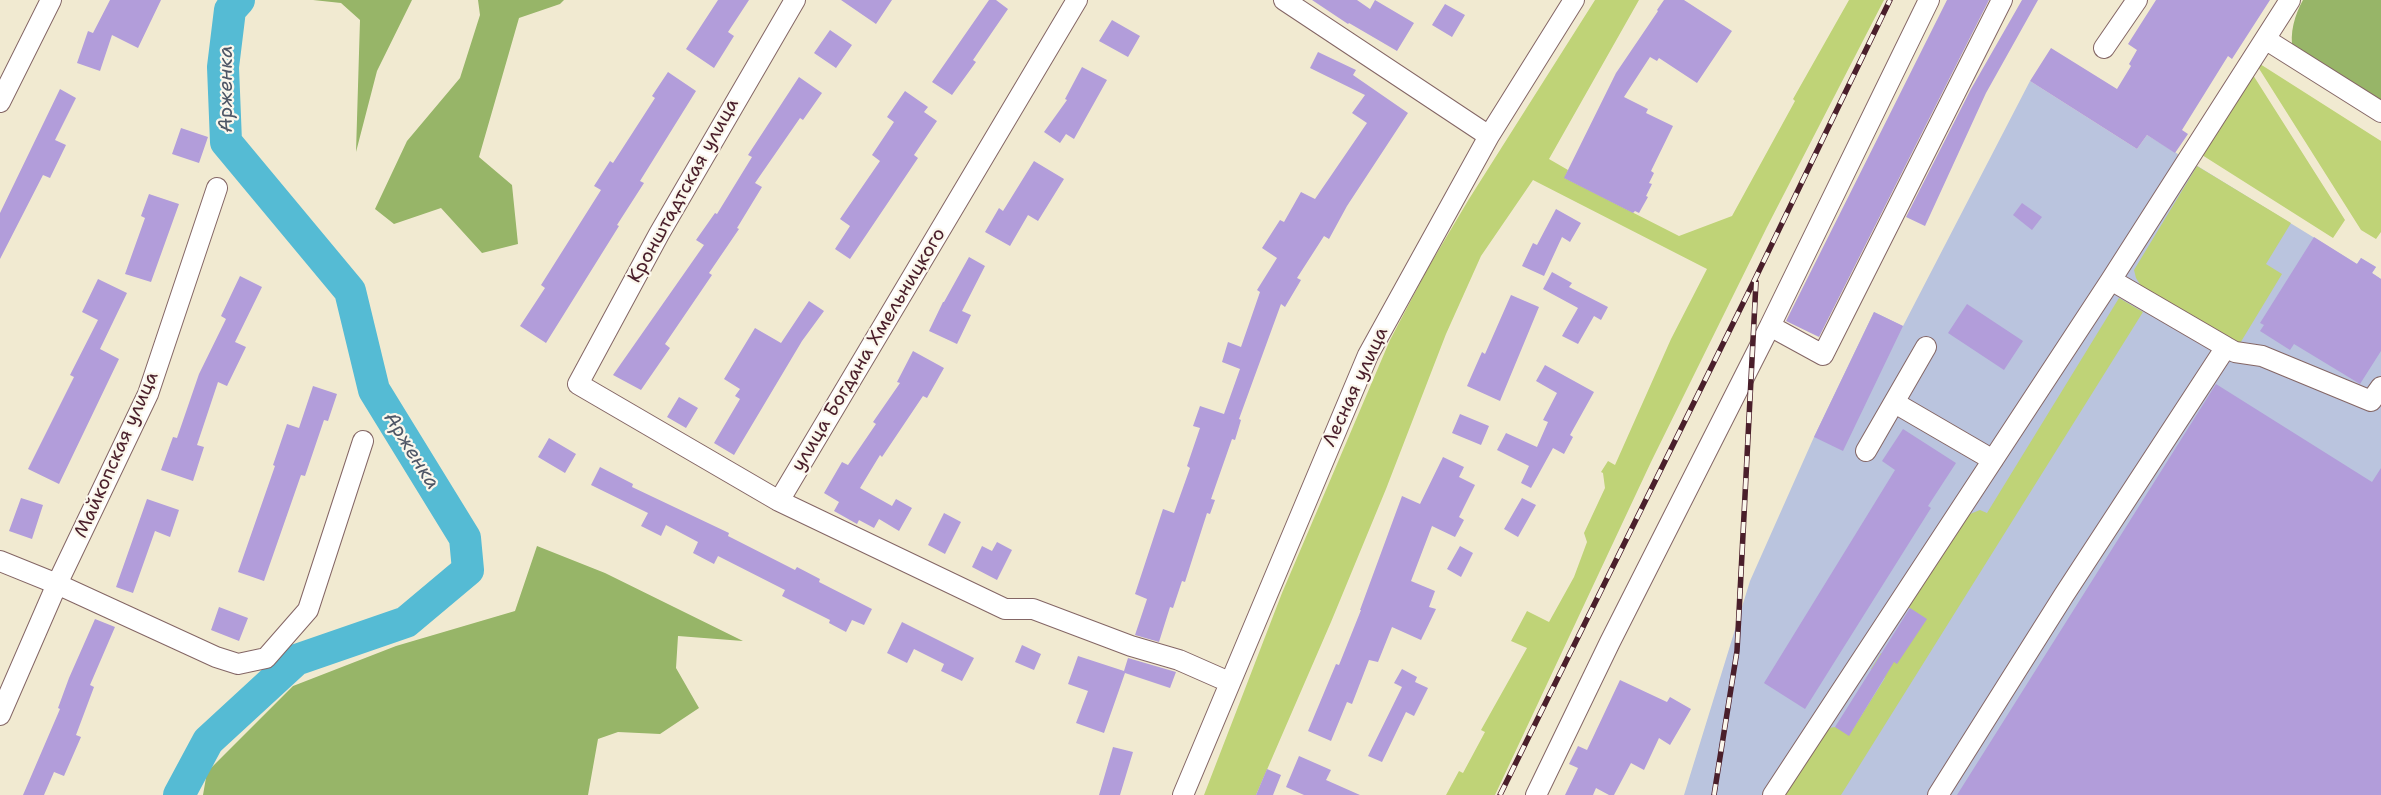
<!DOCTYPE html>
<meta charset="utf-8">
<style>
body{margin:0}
canvas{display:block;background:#f1ead1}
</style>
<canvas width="2381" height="795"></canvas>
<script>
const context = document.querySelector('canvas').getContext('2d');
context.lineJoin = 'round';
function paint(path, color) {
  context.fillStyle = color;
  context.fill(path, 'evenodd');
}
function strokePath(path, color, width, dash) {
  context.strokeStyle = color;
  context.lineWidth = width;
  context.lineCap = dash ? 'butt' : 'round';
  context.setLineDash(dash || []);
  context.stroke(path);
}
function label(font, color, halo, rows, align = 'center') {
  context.font = font + ' "Shantell Sans",sans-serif';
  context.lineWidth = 4.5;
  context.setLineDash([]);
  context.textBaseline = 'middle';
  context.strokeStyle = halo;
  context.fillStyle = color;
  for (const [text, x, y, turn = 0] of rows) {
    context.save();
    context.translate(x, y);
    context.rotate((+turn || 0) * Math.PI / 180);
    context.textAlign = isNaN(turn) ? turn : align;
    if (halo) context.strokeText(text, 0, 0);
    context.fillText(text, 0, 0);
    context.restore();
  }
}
paint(new Path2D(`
 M2030,81L2137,149L2147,135L2357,264L2361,258L2376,267L2372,273L2381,279V795H1684L1750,581L1814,437L1874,312L1903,326Z`), '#bac4de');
paint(new Path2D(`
 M1595,0H1639L1549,159L1568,170L1565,178L1679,236L1732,216L1795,101L1793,99L1849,0H1884L1767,227L1651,462L1495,795H1446L1459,771L1463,773L1485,732L1481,730L1527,648L1511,641L1527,611L1549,622L1574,577L1587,542L1584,533L1605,488L1603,473L1601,472L1608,461L1615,465L1671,339L1707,269L1533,180L1481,256L1446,334L1386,489L1331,622L1256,795H1204L1282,593L1390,340L1428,268L1469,199Z
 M2260,64L2381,141V232L2376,239L2361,230L2258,67Z
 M2253,75L2345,220L2333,238L2202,155Z
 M2197,166L2291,223L2266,264L2282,274L2239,345L2141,286L2136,278L2134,270Z
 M2119,298L2143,312L1841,795H1781L1829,728L1835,727L1849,735L1885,678L1871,669L1881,653L1897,663L1926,619L1908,607L1970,514L1980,510L1987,513Z`), '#bfd377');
paint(new Path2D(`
 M313,0H412L377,71L356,152L360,20L341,3Z
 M478,0H564L560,4L519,18L479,157L512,185L518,244L482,253L441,208L394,224L375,209L407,141L460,78L480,15Z
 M2303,0H2381V103L2293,50C2289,34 2295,14 2303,0Z
 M537,546L605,573L743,641L678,636L676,668L699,708L660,734L618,732L598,739L588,795H203L207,772L293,686L396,646L515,611Z`), '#97b568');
strokePath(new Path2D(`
 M179,795L208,741L296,660L406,622L468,570L465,538L374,390L350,291L226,142L223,67L230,10L239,0`), '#55bbd4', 32);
paint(new Path2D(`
 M110,0H161L138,48L112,35L100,71L77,63L88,31L93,33Z
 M718,0H749L728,32L734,36L714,68L686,49Z
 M841,0H892L876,24Z
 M989,0H996L1008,9L973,60L976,62L952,95L932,82Z
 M1312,0H1357L1370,9L1375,0L1414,23L1397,51L1349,23L1348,24Z
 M1664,0H1684L1732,31L1697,83L1659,58L1657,61L1650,57L1624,97L1648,109L1646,113L1673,126L1651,171L1654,173L1649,183L1652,184L1646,196L1648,197L1639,213L1635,211L1633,213L1564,178L1616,73L1658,11L1657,10Z
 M1947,0H1989L1819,337L1786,321Z
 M2022,0H2038L1986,93L1925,226L1906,217L1971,89Z
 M2156,0H2270L2232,59L2228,56L2182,130L2188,134L2175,153L2147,135L2137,149L2030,81L2051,48L2117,89L2131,66L2129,64L2137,50L2128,44Z
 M1445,4L1465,15L1452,37L1432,25Z
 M1112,20L1140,36L1128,57L1099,41Z
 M830,30L852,45L836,68L814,53Z
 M1318,52L1356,70L1353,75L1408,113L1347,206L1329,239L1324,236L1297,278L1301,280L1285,307L1281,304L1239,419L1241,420L1235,440L1232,439L1211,499L1215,500L1210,514L1207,513L1185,582L1182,581L1173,608L1170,607L1159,642L1135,635L1147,599L1135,594L1163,509L1174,513L1190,468L1187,466L1200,428L1193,426L1200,406L1224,414L1240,369L1222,362L1228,342L1241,347L1260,292L1257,290L1277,258L1262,248L1280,220L1284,222L1301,192L1315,199L1367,123L1352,113L1365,95L1310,68Z
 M1082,67L1107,80L1074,139L1066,134L1060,143L1044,132L1067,100L1065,99Z
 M668,72L696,91L640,181L644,183L617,225L619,226L546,343L520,326L545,288L541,285L601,190L594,186L610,161L613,163L655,98L652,96Z
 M799,77L822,93L803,120L800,118L755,183L762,187L737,228L739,229L709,273L712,275L665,344L670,348L641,390L613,375L704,245L696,240L715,213L717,214L752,157L748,155Z
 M60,89L76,98L55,140L66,145L50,178L43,175L0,259V213Z
 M905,91L928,107L924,112L937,121L914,155L918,158L850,259L835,249L850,226L840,219L880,161L872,155L894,122L887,117Z
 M181,128L208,137L199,163L172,154Z
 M1034,161L1064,179L1038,221L1028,215L1010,246L985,232L999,208L1003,211Z
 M149,194L179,204L151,282L125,274L145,218L141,216Z
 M2022,203L2042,217L2032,230L2013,215Z
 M1556,209L1581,223L1570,242L1562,237L1544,276L1522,266L1533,243L1537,245Z
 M2314,237L2357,264L2361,258L2376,267L2372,273L2381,279V351L2360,384L2294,344L2290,350L2260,331L2264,325L2260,323Z
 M969,257L985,266L962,311L971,315L957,344L929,331L943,302H944Z
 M1552,272L1572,283L1569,287L1608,307L1601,320L1594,316L1578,344L1562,336L1578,308L1543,289Z
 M240,276L262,287L235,342L246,347L227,386L218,382L197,445L204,447L193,481L161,470L173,437L177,438L199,374L226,319L221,316Z
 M98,279L127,293L100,349L119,359L59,484L28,469L74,377L70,375L98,320L82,312Z
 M1511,295L1539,307L1500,401L1467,386L1482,352L1485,354Z
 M809,301L824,311L802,341L734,455L714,443L740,399L735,396L740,389L724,379L755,328L781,343Z
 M1967,304L2023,341L2004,370L1948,333Z
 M1874,312L1903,326L1843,451L1814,437Z
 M913,351L944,368L927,398L923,396L882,457L880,455L860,488L892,506L896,499L912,508L899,531L879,519L874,528L859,520L857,524L834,511L839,502L824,493L842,462L848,465L876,424L873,422L900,383L897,382Z
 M1545,365L1594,392L1570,435L1573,437L1564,454L1553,448L1531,488L1521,483L1529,466L1497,450L1506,433L1537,447L1548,422L1543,420L1557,393L1536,381Z
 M2216,384L2372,482L2381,468V795H1957Z
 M313,386L337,394L328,421L324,420L305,476L301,475L264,581L238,572L275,466L273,465L287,424L299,428Z
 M679,397L698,408L686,428L667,417Z
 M1460,414L1489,426L1481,445L1452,433Z
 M1903,429L1956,463L1928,506L1931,508L1805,709L1764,683L1895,470L1882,461Z
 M549,438L576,454L565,473L538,457Z
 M1443,457L1464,467L1459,477L1475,485L1459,517L1464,520L1455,537L1432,526L1411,581L1435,591L1429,607L1436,609L1421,640L1392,627L1378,662L1369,660L1352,704L1347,702L1331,741L1308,731L1336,664L1339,665L1361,610H1360L1402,496L1420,504Z
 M600,467L633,484L632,487L729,533L728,536L795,570L797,567L820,579L819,582L872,609L864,625L852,620L846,632L829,623L830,620L782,596L785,590L718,556L714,564L693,553L698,542L666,525L661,536L641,526L648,513L591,485Z
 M21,498L43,505L32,539L9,531Z
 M1522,498L1536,505L1518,537L1504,529Z
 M147,499L179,510L170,537L155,531L133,593L116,587Z
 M944,513L961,522L945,554L928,545Z
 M997,542L1012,550L997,580L972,567L982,546L992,551Z
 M1460,546L1473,553L1461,577L1447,569Z
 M219,607L248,618L239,641L211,630Z
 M1910,608L1927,619L1897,664L1894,662L1849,736L1835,727Z
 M95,619L115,627L90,685L94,687L76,735L81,737L64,776L54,772L44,795H23L60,709L58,708L69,678Z
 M902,622L974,658L962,681L941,671L944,664L914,649L907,663L887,653Z
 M1022,645L1041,654L1034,670L1015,662Z
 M1078,656L1124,671L1128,658L1176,672L1170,688L1125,673L1104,733L1076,723L1088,691L1068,684Z
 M1402,669L1417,677L1415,682L1428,688L1414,716L1406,712L1382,762L1368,756L1402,687L1394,683Z
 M1620,680L1667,702L1670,697L1691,709L1670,745L1659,738L1644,770L1631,763L1614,795H1609L1596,788L1593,795H1565L1578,768L1569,764L1578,746L1587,750Z
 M1113,747L1133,752L1120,795H1099Z
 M1299,756L1331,770L1326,780L1360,795H1304L1286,787Z
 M1267,769L1281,775L1273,795H1256Z`), '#b29dda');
const minor = new Path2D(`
 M795,0L659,234L578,384L779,501L1077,0
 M1284,0L1489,136
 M1929,0L1770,326L1823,355L2002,0
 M2265,39L2381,112
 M2104,48L2137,0
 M0,102L51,0
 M2111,280L2226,347
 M1895,403L1993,460
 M1866,451L1926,347
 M779,501L1005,609H1033L1131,646L1179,660L1229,682
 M0,561L57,584L216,657L238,664L266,658L308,610L363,441
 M0,715L57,584L148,394L217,188
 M1183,795L1368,355L1489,136L1574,0
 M1536,795L1610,642L1770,326
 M1773,795L2111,280L2290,0
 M1938,795L2064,595L2226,347L2235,352L2262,356L2371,401L2381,387`);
strokePath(minor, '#846665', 22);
strokePath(minor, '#fff', 20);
const rail = new Path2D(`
 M1500,795L1756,277L1890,0
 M1714,795L1737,651L1756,282`);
strokePath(rail, '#4a1f2b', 5.5);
strokePath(rail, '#fbf7ec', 4, [11]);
label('19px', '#4a1f2b', '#fbf7ec', [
 ["Кронштадтская улица",684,191,-61],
 ["улица Богдана Хмельницкого",869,350,-59],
 ["Лесная улица",1356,387,-65],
 ["Майкопская улица",117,455,-66]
]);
label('italic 20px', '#4e5666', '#fbf7ec', [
 ["Арженка",227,89,-90],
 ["Арженка",411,451,58]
]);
</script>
